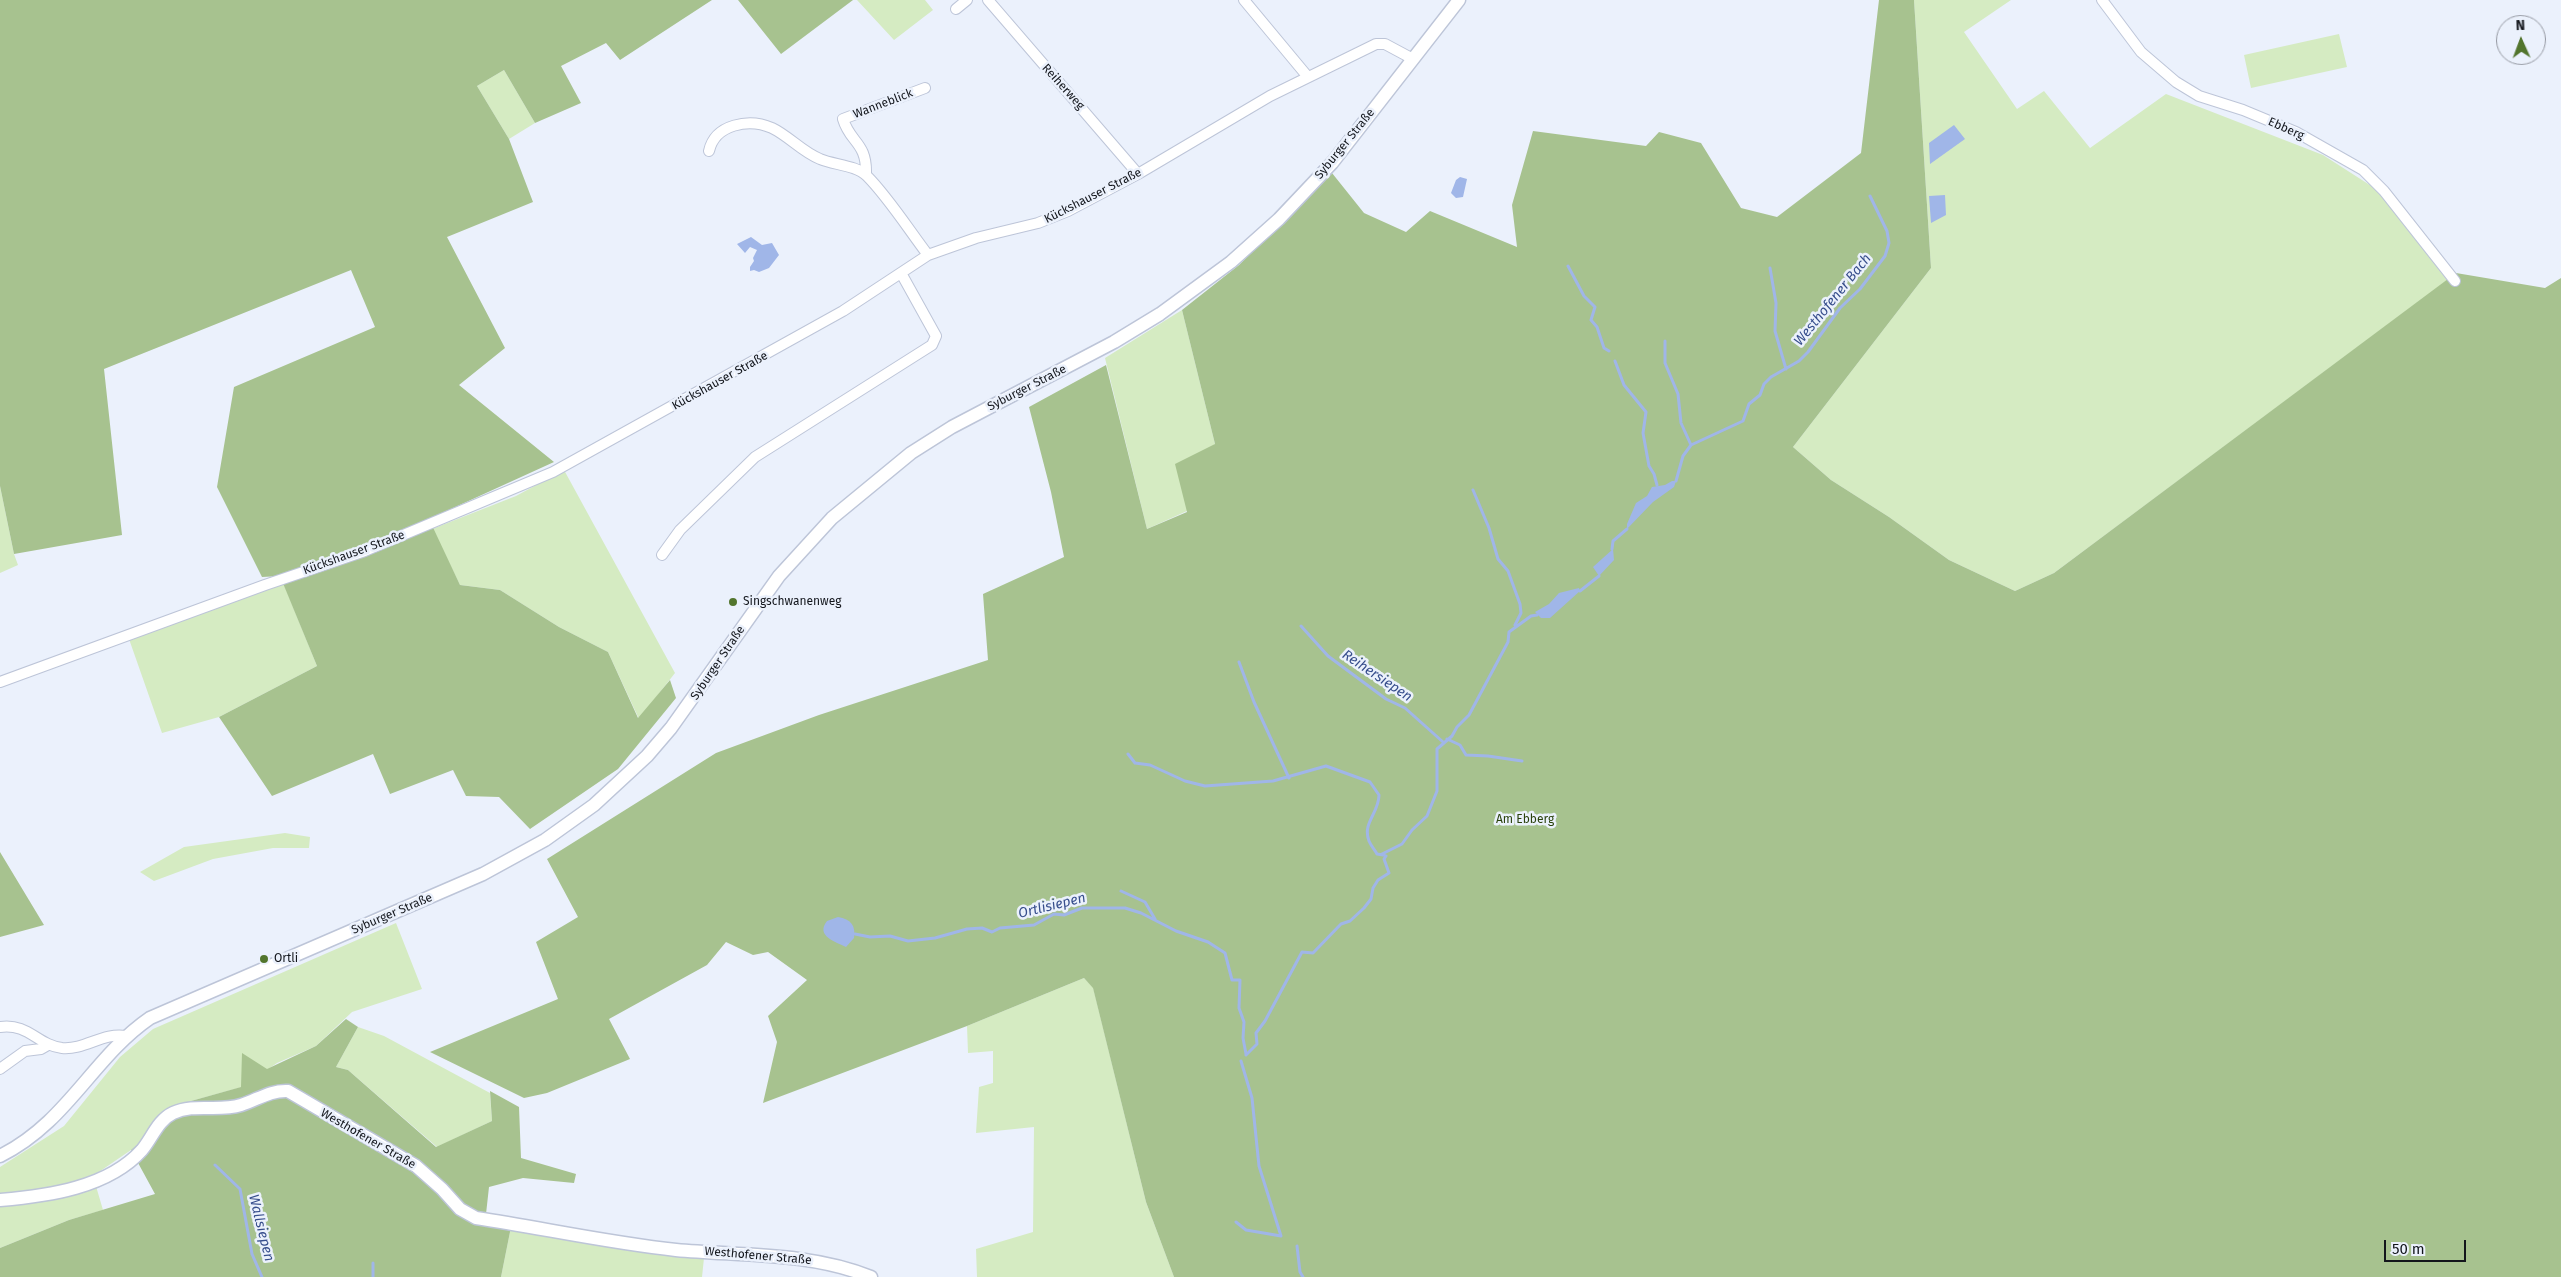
<!DOCTYPE html>
<meta charset="utf-8">
<style>
body{margin:0}
#map{position:relative;width:2561px;height:1277px;overflow:hidden;background:#ebf1fc;font-family:"Fira Sans",sans-serif}
canvas{display:block}
.north{position:absolute;left:2496px;top:15px;width:50px;height:50px;box-sizing:border-box;background:#ebf1fc;border:1px solid #9599a2;border-radius:50%;rotate:358deg;font-size:14px;font-weight:700;line-height:20px;text-align:center;color:#13161c}
.north::after{content:'';display:block;margin:auto;width:18px;height:22px;background:#52752d;clip-path:polygon(50% 0,100% 100%,50% 72%,0 100%)}
.scale{position:absolute;left:2384px;top:1240px;width:82px;height:22px;box-sizing:border-box;border:2px solid #13161c;border-top:0;padding-left:6px;font-size:15px;line-height:18px;white-space:nowrap;color:#13161c;-webkit-text-stroke:4px #ebf1fc;paint-order:stroke}
</style>
<div id="map">
<canvas width="2561" height="1277"></canvas>
<div class="north">N</div>
<div class="scale">50 m</div>
</div>
<script>
const context = document.querySelector('canvas').getContext('2d');
context.lineJoin = 'round';
function paint(path, color) {
  context.fillStyle = color;
  context.fill(path, 'evenodd');
}
function strokePath(path, color, width, dash) {
  context.strokeStyle = color;
  context.lineWidth = width;
  context.lineCap = dash ? 'butt' : 'round';
  context.setLineDash(dash || []);
  context.stroke(path);
}
function label(font, color, halo, rows, align = 'center') {
  context.font = font + ' "Fira Sans",sans-serif';
  context.lineWidth = 5;
  context.setLineDash([]);
  context.textBaseline = 'middle';
  context.strokeStyle = halo;
  context.fillStyle = color;
  for (const [text, x, y, turn = 0] of rows) {
    context.save();
    context.translate(x, y);
    context.rotate((+turn || 0) * Math.PI / 180);
    context.textAlign = isNaN(turn) ? turn : align;
    if (halo) context.strokeText(text, 0, 0);
    context.fillText(text, 0, 0);
    context.restore();
  }
}
paint(new Path2D(`
 M857,0H925L933,10L894,40Z
 M1914,0H2011L1964,32L2017,109L2044,91L2090,148L2166,94L2323,155L2376,189L2449,279L2054,573L2015,591L1949,560L1889,517L1831,480L1793,447L1931,268Z
 M2339,34L2347,67L2251,88L2244,55Z
 M504,70L535,123L509,139L477,86Z
 M1182,310L1215,444L1187,511L1147,529L1105,358Z
 M564,470L675,673L639,719L608,652L559,627L500,590L460,585L432,529L516,496Z
 M0,486L14,554L18,565L0,573Z
 M283,582L317,666L219,717L162,733L129,639Z
 M285,833L310,837L309,848H273L213,859L154,881L140,872L184,847Z
 M396,923L422,989L352,1012L316,1046L277,1063L242,1087L184,1103L131,1150L93,1176L103,1210L69,1220L0,1248V1167L64,1126L120,1057L153,1029Z
 M1084,978L1093,987L1146,1202L1174,1277H977L976,1249L1033,1232L1034,1127L976,1133L979,1087L993,1083V1051L968,1053L967,1026Z
 M358,1027L384,1036L490,1093L492,1121L437,1147L348,1070L336,1067Z
 M511,1227L704,1258L702,1277H501Z`), '#d5ebc2');
paint(new Path2D(`
 M0,0H712L620,60L606,43L561,66L581,103L535,123L504,70L477,86L509,139L533,202L447,237L505,348L459,385L554,462L429,519L460,585L500,590L559,627L608,652L638,718L670,680L676,698L618,769L530,829L499,797L466,796L453,770L390,794L373,754L272,796L219,717L317,666L280,576L262,577L217,487L234,387L375,327L351,270L104,369L122,535L14,554L0,486Z
 M738,0H853L781,54Z
 M1879,0H1914L1931,268L1793,447L1831,480L1889,517L1949,560L2015,591L2054,573L2456,273L2545,288L2561,278V1277H1174L1146,1202L1093,988L1084,978L967,1026L763,1103L777,1042L768,1016L807,980L768,952L753,955L726,942L707,965L609,1019L630,1059L547,1093L524,1098L430,1052L558,999L536,942L578,917L547,859L716,753L819,715L988,660L983,594L1064,557L1051,492L1029,407L1106,365L1147,529L1187,512L1175,464L1215,444L1182,310L1239,265L1332,173L1364,213L1406,232L1430,211L1517,247L1512,205L1533,131L1646,146L1659,132L1701,143L1741,208L1777,217L1861,153Z
 M0,852L44,925L0,937Z
 M346,1019L358,1027L336,1067L348,1070L436,1147L492,1121L490,1091L519,1107L521,1158L576,1174L574,1183L523,1178L489,1187L485,1223L511,1227L501,1277H0V1248L69,1220L155,1194L131,1150L184,1103L241,1087L242,1053L267,1069L316,1046Z`), '#a7c28f');
paint(new Path2D(`
 M1954,125L1965,139L1930,164L1929,143Z
 M1460,177L1467,179L1463,197L1456,198L1451,193L1456,180Z
 M1945,195L1946,215L1931,223L1929,196Z
 M751,237L762,245L772,243L779,255L769,268L759,272L754,270L750,271V267L754,261L753,258L757,250L750,247L745,253L737,244Z
 M1672,481H1676L1674,487L1653,502L1627,529V524L1636,503L1647,496L1652,487L1665,485Z
 M1613,549L1614,560L1599,576L1593,567Z
 M1579,588L1580,591L1550,618H1541L1535,612L1549,604L1559,593Z
 M838,917C851,919 856,926 854,938L846,947C836,942 815,936 827,921Z`), '#a0b6e8');
strokePath(new Path2D(`
 M1568,266L1584,296L1595,307L1591,320L1597,327L1604,348L1609,351
 M1770,268L1776,303L1775,331L1786,369
 M1665,341V363L1678,394L1681,423L1691,445
 M1615,361L1624,385L1646,412L1643,433L1649,466L1654,474L1657,485
 M1676,481L1683,456L1691,445L1743,421L1749,404L1760,395L1764,384L1771,377L1799,361L1808,352L1840,308L1860,289L1885,256L1889,243L1887,231L1870,196
 M1473,490L1489,528L1498,559L1508,571L1520,604L1521,613L1515,625
 M1612,549L1613,541L1627,529
 M1580,591L1599,576
 M1301,626L1328,656L1386,699L1405,708L1443,742
 M1239,662L1254,702L1289,778
 M1447,739L1460,745L1466,755L1488,756L1522,761
 M1128,754L1135,763L1150,765L1185,781L1205,786L1273,781L1326,766L1370,782L1379,795C1379,813 1362,823 1369,841C1371,846 1375,850 1377,854L1383,855
 M1121,891L1145,902L1155,919
 M855,934L870,937L890,936L908,941L935,938L967,929L982,928L992,932L1000,928L1034,925L1054,914L1064,915L1082,908H1125L1141,913L1176,931L1208,942L1225,953L1232,980H1240L1239,1008L1244,1022L1243,1038L1246,1054
 M1246,1055L1257,1044L1256,1033L1265,1021L1302,952L1313,953L1341,924L1350,921L1364,908L1371,899L1373,888L1378,880L1389,873L1384,859L1386,856L1382,854L1402,844L1412,830L1427,816L1437,791V749L1452,736L1457,727L1469,715L1508,642L1509,632L1531,616L1537,615
 M215,1165L240,1189L252,1254L262,1277
 M1236,1222L1246,1230L1281,1236L1259,1166L1252,1098L1241,1061
 M1297,1246L1300,1272L1303,1277
 M373,1277V1263`), '#a0b6e8', 3);
const minor = new Path2D(`
 M988,0L1138,174
 M1244,0L1308,77
 M2102,0L2141,52L2176,82L2199,96L2243,110L2296,132L2363,170L2384,191L2455,281
 M956,9L967,0
 M709,151C715,124 749,118 772,128C789,136 802,152 820,159C834,165 856,165 867,176C888,197 909,230 928,255
 M866,174C867,142 850,143 843,119L925,88
 M662,555L680,530L755,457L932,345L936,336L901,273
 M0,682L265,585L365,551L553,472L843,311L928,255L976,238L1038,223L1068,211L1138,174L1270,96L1376,44H1385L1413,59
 M0,1027C29,1023 37,1045 62,1048C85,1050 103,1032 126,1036
 M0,1069L25,1051L41,1049L48,1045`);
const tertiary = new Path2D(`
 M0,1156C68,1122 92,1058 150,1018L483,874L545,840L594,805L647,756L671,728L779,576L832,518L911,453L952,427L1114,342L1160,314L1231,262L1279,219L1332,163L1459,0
 M0,1200C47,1196 108,1188 142,1150C152,1138 158,1120 173,1113C194,1103 218,1112 241,1105C257,1100 270,1090 288,1091L416,1166L442,1189L460,1209L476,1218C542,1228 609,1243 676,1250C742,1256 809,1252 871,1277`);
strokePath(minor, '#bdc5d8', 12);
strokePath(tertiary, '#bdc5d8', 15);
strokePath(minor, '#fff', 10);
strokePath(tertiary, '#fff', 12);
for (const [x, y, r, color] of [
 [733,602,5,"#52752d"],
 [264,959,5,"#52752d"]
]) {
  const dot = new Path2D();
  dot.arc(x, y, r, 0, 2 * Math.PI);
  context.fillStyle = color;
  context.fill(dot);
  strokePath(dot, '#ebf1fc', 2);
}
label('12px', '#13161c', '#ebf1fc', [
 ["Reiherweg",1063,87,48],
 ["Wanneblick",883,104,-21],
 ["Ebberg",2286,129,24],
 ["Syburger Straße",1345,144,-51],
 ["Kückshauser Straße",1093,196,-27],
 ["Kückshauser Straße",720,381,-29],
 ["Syburger Straße",1027,388,-27],
 ["Kückshauser Straße",354,553,-20],
 ["Syburger Straße",718,663,-56],
 ["Syburger Straße",392,914,-23],
 ["Westhofener Straße",368,1139,30],
 ["Westhofener Straße",758,1256,5]
]);
label('12px', '#13161c', '#ebf1fc', [
 ["Singschwanenweg",743,602],
 ["Ortli",274,959]
], 'left');
label('12px', '#2a420c', '#ebf1fc', [
 ["Am Ebberg",1525,820]
]);
label('italic 14px', '#374e8c', '#ebf1fc', [
 ["Westhofener Bach",1833,300,-51],
 ["Reihersiepen",1377,676,34],
 ["Ortlisiepen",1052,906,-14],
 ["Wallsiepen",261,1228,76]
]);
</script>
